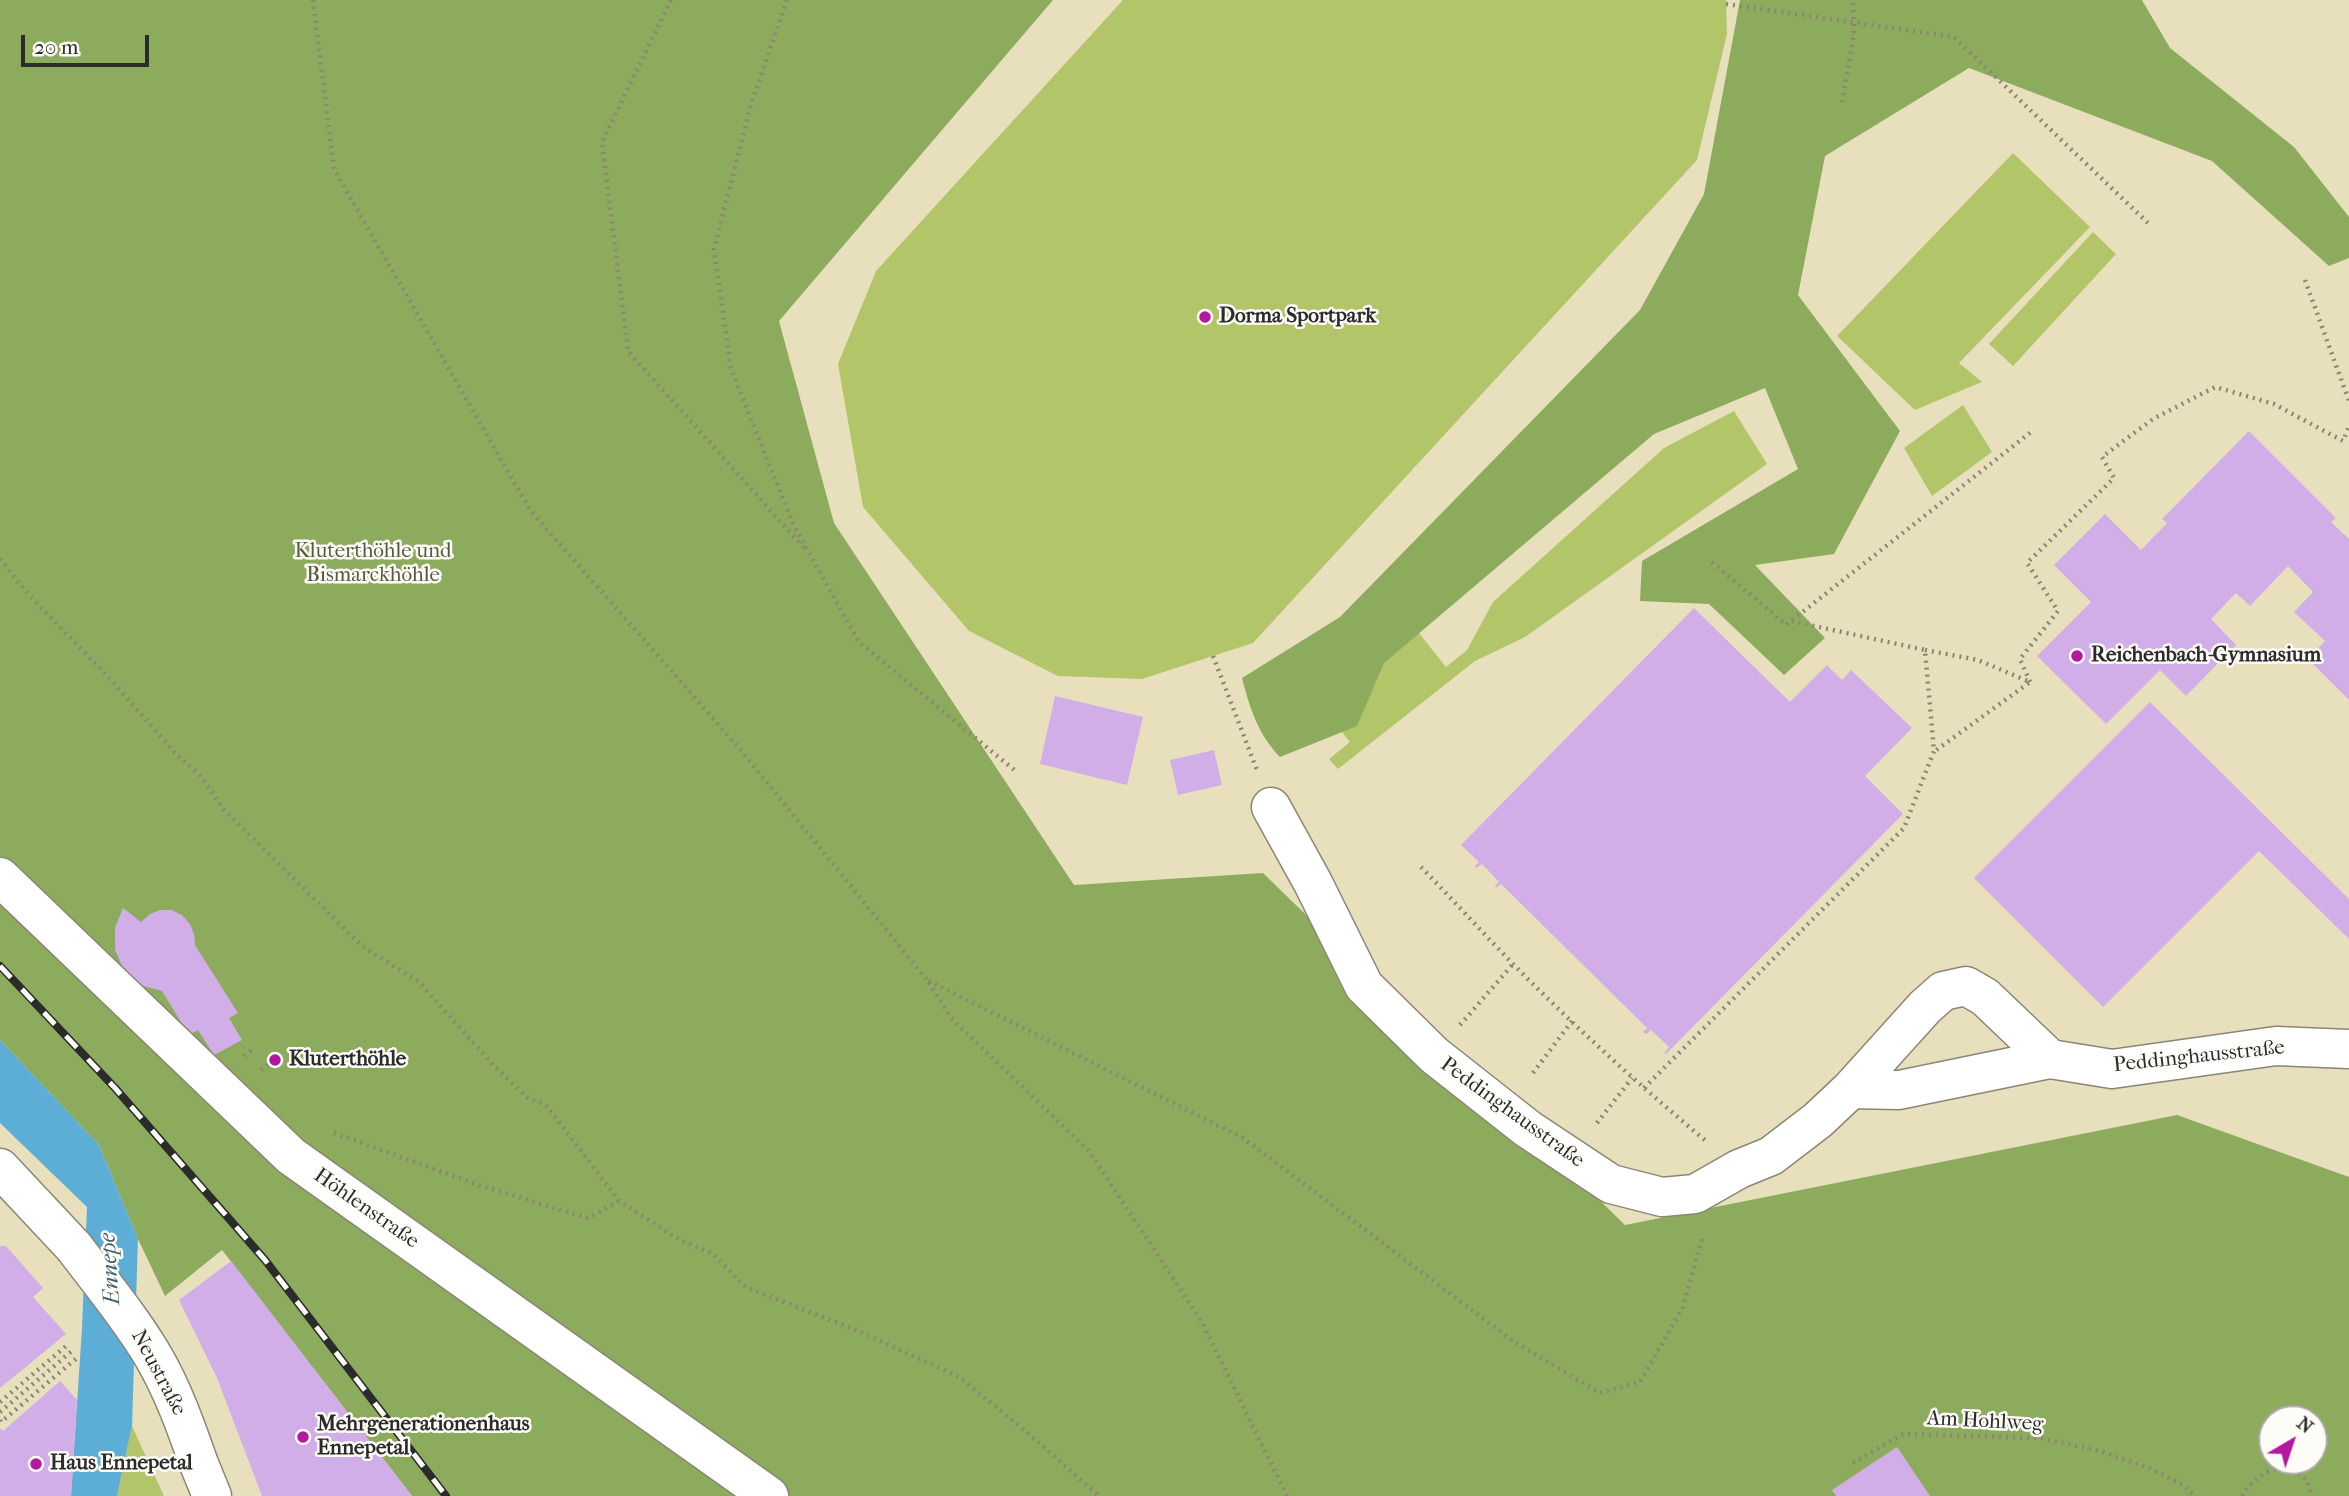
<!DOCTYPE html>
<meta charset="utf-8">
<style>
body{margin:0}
#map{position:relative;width:2349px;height:1496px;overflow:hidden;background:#e8e0bd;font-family:"IM FELL French Canon",serif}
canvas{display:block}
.north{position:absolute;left:2258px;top:1405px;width:70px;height:70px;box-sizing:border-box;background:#fdfcf7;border:2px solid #a9a8a5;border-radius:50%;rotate:39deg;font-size:19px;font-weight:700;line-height:28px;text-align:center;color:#2b2b2b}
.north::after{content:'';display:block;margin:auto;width:24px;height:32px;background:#b5179e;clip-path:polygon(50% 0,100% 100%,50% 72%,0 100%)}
.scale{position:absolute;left:21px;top:35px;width:128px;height:32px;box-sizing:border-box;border:4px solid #2b2b2b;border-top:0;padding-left:9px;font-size:21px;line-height:24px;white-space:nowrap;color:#2b2b2b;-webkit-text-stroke:5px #fdfcf7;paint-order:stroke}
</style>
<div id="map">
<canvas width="2349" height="1496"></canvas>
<div class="north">N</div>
<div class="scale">20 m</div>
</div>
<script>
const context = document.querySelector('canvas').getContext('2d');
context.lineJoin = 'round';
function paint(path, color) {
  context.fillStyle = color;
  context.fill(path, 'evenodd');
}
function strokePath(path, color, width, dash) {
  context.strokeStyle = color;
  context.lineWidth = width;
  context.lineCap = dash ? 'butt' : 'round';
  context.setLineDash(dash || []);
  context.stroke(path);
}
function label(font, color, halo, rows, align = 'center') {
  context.font = font + ' "IM FELL French Canon",serif';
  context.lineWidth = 5;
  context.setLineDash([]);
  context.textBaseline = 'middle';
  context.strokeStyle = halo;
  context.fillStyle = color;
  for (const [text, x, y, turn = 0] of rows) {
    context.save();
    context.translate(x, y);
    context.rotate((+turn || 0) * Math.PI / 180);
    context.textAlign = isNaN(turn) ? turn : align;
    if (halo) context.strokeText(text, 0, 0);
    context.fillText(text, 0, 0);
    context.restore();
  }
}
paint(new Path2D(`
 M1123,0H1726L1727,34L1697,160L1253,643L1142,679L1058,676L969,631L863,507L838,364L876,271Z
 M2013,153L2090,227L1959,363L1982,382L1915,410L1837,336Z
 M2093,232L2116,254L2013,366L1989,344Z
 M1963,405L1992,452L1932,496L1904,448Z
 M1734,411L1767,464L1525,637L1475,661L1338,769L1329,759L1350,742L1311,693L1407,618L1446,667L1467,650L1493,602L1664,448Z
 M132,1426L164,1496H117Z`), '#b2c669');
paint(new Path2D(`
 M0,0H1053L779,321L834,523L1074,885L1263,873L1625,1225L2177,1115L2349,1177V1496H412L222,1250L165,1296L138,1239L99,1145L0,1040ZM2272,1419H2314V1461H2272Z
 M1740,0H2142L2170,48L2294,147L2349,217V258L2329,266L2212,161L1969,68L1825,156L1798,295L1900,431L1834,554L1755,565L1825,638L1784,675L1709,604L1640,601L1642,561L1798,469L1765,388L1654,434L1384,663L1357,726L1280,757C1258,734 1250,709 1242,678L1340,617L1640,310L1704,194Z`), '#8dab5d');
paint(new Path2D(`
 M0,1040L99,1145L138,1239L132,1426L117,1496H71L82,1328L87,1207L0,1123Z`), '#5caed7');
paint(new Path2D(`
 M2249,431L2336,518L2331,522L2349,539V700L2308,659L2325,641L2294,612L2313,592L2288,566L2250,606L2236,593L2211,619L2236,645L2186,696L2160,670L2106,724L2037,656L2091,602L2054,565L2105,514L2141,550L2167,523L2162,519Z
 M1694,608L1790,702L1827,665L1842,680L1851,670L1912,728L1865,776L1903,814L1666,1054L1664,1053L1669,1047L1651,1030L1646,1034L1643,1032L1647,1028L1501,884L1496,888L1495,886L1499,882L1482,864L1476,868L1475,866L1479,862L1461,845Z
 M1055,696L1143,717L1127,785L1040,764Z
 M2150,702L2349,899V939L2259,851L2103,1007L1974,878Z
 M1214,750L1222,785L1178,795L1170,760Z
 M123,908L141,922L150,914L160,910H172L182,915L190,924L194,934L195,945L238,1013L229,1018L242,1040L214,1055L198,1030L189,1035L162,991L140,985L124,970L115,950V928Z
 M0,1246H6L43,1288L33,1297L66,1334L0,1388Z
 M231,1261L412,1496H262L217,1378L179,1300Z
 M60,1381L77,1400L71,1496H0V1428L3,1431Z
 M1897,1447L1930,1496H1836L1832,1490Z`), '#d1aee8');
const minor = new Path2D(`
 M1271,807L1313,883L1364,986L1434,1055L1528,1129L1611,1184L1662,1197L1695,1194L1739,1169L1771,1156L1818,1120L1851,1089L1925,1007L1943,991L1966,986L1985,997L2050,1059
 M0,877L291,1156L769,1496
 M1851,1089L1899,1090L2050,1059L2112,1069L2276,1046L2349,1049`);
const major = new Path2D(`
 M0,1168L74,1247
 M199,1464L212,1496`);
strokePath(minor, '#8a8674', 41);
strokePath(major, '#8a8674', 41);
strokePath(new Path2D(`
 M313,0L334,169L530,510L739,748L927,980
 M671,0L602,142L628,351L804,548
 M787,0L752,101L714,249L731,369L794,526L859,642L1018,773
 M1726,4L1954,37L2149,224
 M1842,102L1854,34L1853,0
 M2305,280L2349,401
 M0,559L29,595L111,680L176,754L201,776L224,810L362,946L419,982L495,1067L528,1098L546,1105L619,1201L680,1240L713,1254L746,1287L861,1332L959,1377L1028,1433L1099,1496
 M1712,562L1786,625L2031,432
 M1925,650L1978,660L2030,682L1935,751
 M1213,656L1257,770
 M2030,682L2020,659L2058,611L2027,563L2114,478L2102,457L2153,419L2215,387L2274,404L2343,441L2349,427
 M1421,867C1452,899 1482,932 1513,964C1574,1026 1639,1085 1706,1141
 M1460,1025L1513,964
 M244,1056L253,1049
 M261,1070L275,1060
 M1533,1073L1572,1021
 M1644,1088L1904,828L1934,751L1925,650L1791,621
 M1597,1123L1632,1078
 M334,1133L476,1184L588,1218L619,1201
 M0,1402L66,1346
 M0,1412L73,1350
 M0,1420L1,1422L77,1358
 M1853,1463L1903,1434L2040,1438L2100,1451L2149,1468L2183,1485L2194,1496
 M1287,1496L1202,1322L1089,1151L951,1018L927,980L1243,1138L1513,1341L1600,1393L1640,1382L1683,1307L1703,1235
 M2242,1496C2254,1477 2268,1469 2290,1466L2306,1479L2312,1496`), '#8a8674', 4.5, [2, 5]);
strokePath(minor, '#fff', 38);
strokePath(major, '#fff', 38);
const rail = new Path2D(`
 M0,966L115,1088L265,1260L446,1496`);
strokePath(rail, '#2b2b2b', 8);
strokePath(rail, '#fdfcf7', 5, [16]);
const majorBridge = new Path2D(`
 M74,1247C101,1283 130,1317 153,1356C173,1390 186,1427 199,1464`);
strokePath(majorBridge, '#8a8674', 41, []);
strokePath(majorBridge, '#fff', 38);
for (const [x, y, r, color] of [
 [1205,317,7,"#b5179e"],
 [2077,656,7,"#b5179e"],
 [275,1060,7,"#b5179e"],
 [303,1437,7,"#b5179e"],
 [36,1464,7,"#b5179e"]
]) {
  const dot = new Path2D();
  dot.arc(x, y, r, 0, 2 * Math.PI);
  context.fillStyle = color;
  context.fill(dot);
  strokePath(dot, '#fdfcf7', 2.5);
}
label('bold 21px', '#2b2b2b', '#fdfcf7', [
 ["Dorma Sportpark",1219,317],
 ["Reichenbach-Gymnasium",2091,656],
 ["Kluterthöhle",289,1060],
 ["Mehrgenerationenhaus",317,1425],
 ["Ennepetal",317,1449],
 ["Haus Ennepetal",50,1464]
], 'left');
label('21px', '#545a3e', '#fdfcf7', [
 ["Kluterthöhle und",373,552],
 ["Bismarckhöhle",373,576]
]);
label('21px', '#2b2b2b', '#fdfcf7', [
 ["Peddinghausstraße",2199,1057,-6],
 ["Peddinghausstraße",1512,1113,36],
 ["Höhlenstraße",366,1209,35],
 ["Neustraße",158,1373,62],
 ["Am Hohlweg",1985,1422,3]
]);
label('italic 23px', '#3f5f70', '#fdfcf7', [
 ["Ennepe",111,1269,-94]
]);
</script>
